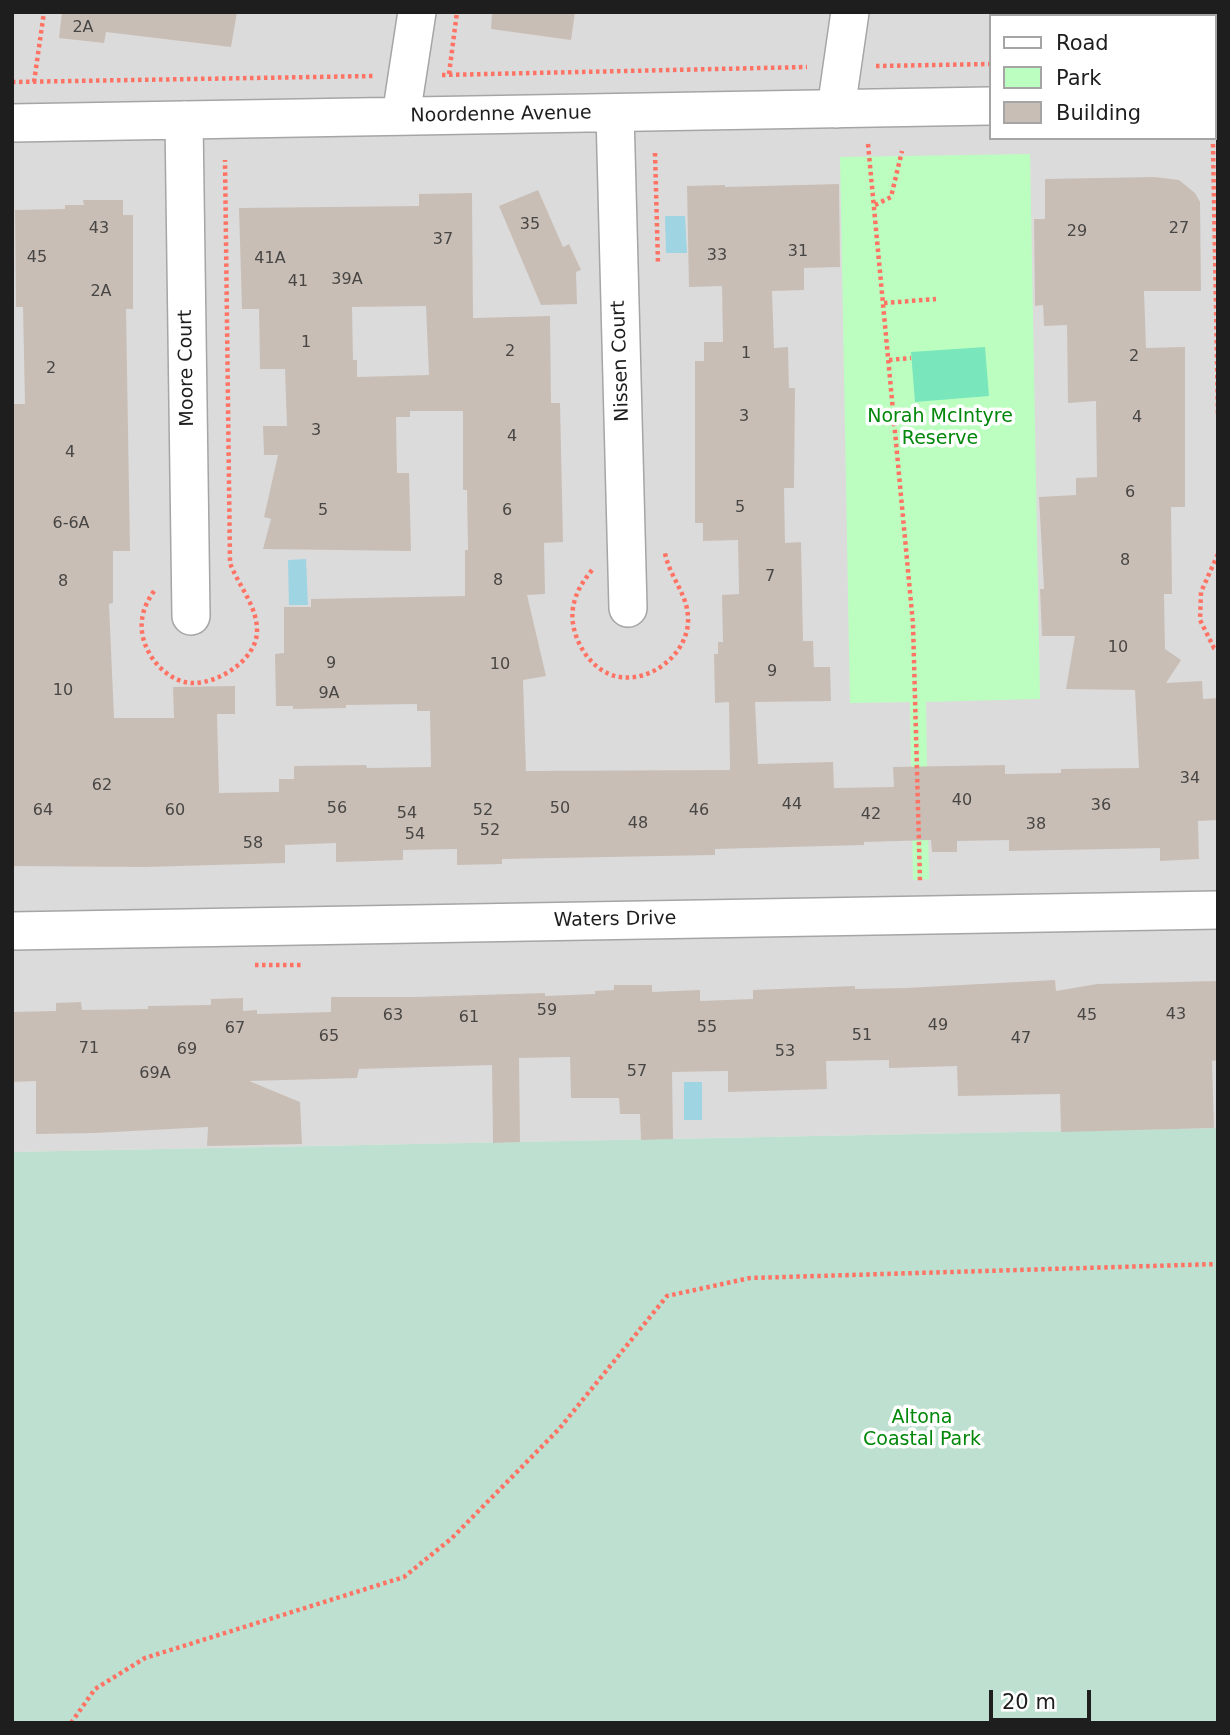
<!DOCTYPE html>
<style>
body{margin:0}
#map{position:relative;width:1230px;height:1735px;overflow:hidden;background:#f0ece3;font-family:"DejaVu Sans",sans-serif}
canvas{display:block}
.frame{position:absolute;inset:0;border:14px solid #1e1e1e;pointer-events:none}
.legend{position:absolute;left:989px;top:14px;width:228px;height:126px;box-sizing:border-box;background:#fff;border:2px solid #a5a5a5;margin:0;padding:9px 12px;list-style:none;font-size:21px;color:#1e1e1e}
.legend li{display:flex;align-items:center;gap:14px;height:35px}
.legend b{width:35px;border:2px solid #a5a5a5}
.scale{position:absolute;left:989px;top:1690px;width:102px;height:32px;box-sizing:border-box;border:4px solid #1e1e1e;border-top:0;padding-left:9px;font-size:21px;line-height:24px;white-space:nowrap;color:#1e1e1e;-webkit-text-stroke:5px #fff;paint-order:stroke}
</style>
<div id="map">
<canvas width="1230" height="1735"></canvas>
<div class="frame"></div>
<ul class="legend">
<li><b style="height:9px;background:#fff"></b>Road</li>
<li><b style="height:19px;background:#bcfec0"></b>Park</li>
<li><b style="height:19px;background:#c8beb6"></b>Building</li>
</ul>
<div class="scale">20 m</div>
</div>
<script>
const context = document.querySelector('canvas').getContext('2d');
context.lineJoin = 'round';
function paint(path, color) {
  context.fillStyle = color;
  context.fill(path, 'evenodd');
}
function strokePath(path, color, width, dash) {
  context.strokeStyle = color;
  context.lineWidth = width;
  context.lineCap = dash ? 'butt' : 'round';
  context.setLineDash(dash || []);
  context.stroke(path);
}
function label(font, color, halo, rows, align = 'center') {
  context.font = font + ' "DejaVu Sans",sans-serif';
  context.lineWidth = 7;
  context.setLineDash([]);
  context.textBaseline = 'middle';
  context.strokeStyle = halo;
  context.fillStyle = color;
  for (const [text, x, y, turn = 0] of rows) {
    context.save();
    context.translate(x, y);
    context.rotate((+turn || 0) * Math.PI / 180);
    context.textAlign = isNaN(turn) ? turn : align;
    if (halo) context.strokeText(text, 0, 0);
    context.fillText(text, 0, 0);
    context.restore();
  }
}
paint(new Path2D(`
 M12,12H1218V1128L12,1152ZM990,16H1214V138H990Z`), '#dcdbdb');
paint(new Path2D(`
 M1218,1128V1723H12V1152Z`), '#bee0d0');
paint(new Path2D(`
 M1030,154L1040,699L926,702L929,879L913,880L910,702L850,703L840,157Z`), '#bcfec0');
paint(new Path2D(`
 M985,347L989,396L915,402L911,352Z`), '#79e7bb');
paint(new Path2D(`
 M665,216H685L687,253H666Z
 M306,559L308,605H289L288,560Z
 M684,1082H702V1120H684Z`), '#9fd4e2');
paint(new Path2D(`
 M62,12H237L231,47L106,32L104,43L59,38Z
 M492,12H575L571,40L491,29Z
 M1155,177L1179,180L1195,193L1200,202L1201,291H1144L1146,348L1185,347V507H1171L1172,594H1164L1165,649L1181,660L1166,683L1202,681L1203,699L1218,698V820L1198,821L1199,859L1160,861V848L1009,851V840L957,841V852H932L931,840L864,842V845L715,849V855L502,859V864L457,865V849L403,850V860L336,862V843L285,845V863L144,867L12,866V404H25L23,307H16L15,210L65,209V205H84L83,200H123V215H133V309H126L130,551H113V603L109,604L114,718H174L173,687L235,686V714H217L219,793L279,792V779H294V766L366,765L367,768L431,767L430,711H417V704L346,705V708L293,709V706H276L275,654L284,653V607H311V599L465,596V550H468L467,490H463V411H410V417H396L397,473H409L411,551L263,549L271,519L264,517L278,455H264L263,426H287L285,369H260L259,309H242L239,208L419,206V194L472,193L473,318L550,316L551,403H560L563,542L544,543L545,594L527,595L546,676L523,680L526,771L730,770L729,702L715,703L714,654H718V642H723L722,595L739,594L738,540L703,541V523H695V361H704V342H723L722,286L689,287L687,186L725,185V187L839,184L840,267L804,268V290L772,291L774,348L788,347L789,388H795L794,488H784L785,543L801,542L803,641H813L814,667H830L831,701L755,702L758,764L833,762L834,788L894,787L893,767L1005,765V774L1061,773V769L1139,768L1135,690L1066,689L1075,636H1042L1040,589H1044L1039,497L1076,495V478L1097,477L1096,401L1068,403L1067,325L1044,326L1043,305L1035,306L1034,219H1045V179ZM426,306L429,375L357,377V360H353L352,307Z
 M538,190L563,247L569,244L581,270L576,272L577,304L541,305L499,206Z
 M1055,980L1056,991L1097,984L1218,981V1060L1212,1061L1214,1128L1061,1132L1060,1094L958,1096L957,1066L889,1068V1060L826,1061L827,1089L728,1092V1071L672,1072L673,1139L641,1140L640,1114H620L619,1098H571L570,1057L519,1058L520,1142L493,1143L492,1065L359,1069L357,1078L249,1081L300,1102L302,1144L207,1146L208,1127L95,1133L36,1134V1081L12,1082V1012L56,1011V1003L81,1002L82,1010L148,1009V1006L211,1005V999L243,998V1011L257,1010V1014L331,1012V997H415L545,993V996L595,994V991L614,990V985H652V992L700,990V1001L753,999V990L855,986V989L906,988Z`), '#c8beb6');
const street = new Path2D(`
 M1214,103L1218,102
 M836,109L850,12
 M615,113L628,608
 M401,116L417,12
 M184,120L191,616
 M12,123L990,106
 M12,931L1218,910`);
strokePath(street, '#a5a5a5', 40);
strokePath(new Path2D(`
 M1214,61H1218
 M876,66L990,64
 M449,74L457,12
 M442,75L807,67
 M12,82L373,76
 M34,82L44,12
 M868,144L913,624L920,882
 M1213,144L1218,415
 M655,153L658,264
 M875,205L891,197L902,151
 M884,303L936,299
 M889,360L911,358
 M1218,554L1201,592L1200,620L1214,648L1218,650
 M592,570C584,580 577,590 574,603C566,632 589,673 620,677C654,682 690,651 688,617C687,593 669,576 665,553
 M154,591C148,600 143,609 142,620C138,649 165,684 195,683C221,682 256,659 257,632C258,607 238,585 230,563L225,160
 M255,965H302
 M71,1723L95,1689L145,1658L404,1577L452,1538L559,1429L667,1296L750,1278L1218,1264`), '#ff7365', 4.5, [3.5, 3.5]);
strokePath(street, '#fff', 37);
label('16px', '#484644', null, [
 ["2A",83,28],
 ["35",530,225],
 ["43",99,229],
 ["27",1179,229],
 ["29",1077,232],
 ["37",443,240],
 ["31",798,252],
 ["33",717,256],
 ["45",37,258],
 ["41A",270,259],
 ["39A",347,280],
 ["41",298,282],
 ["2A",101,292],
 ["1",306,343],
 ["2",510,352],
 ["1",746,354],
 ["2",1134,357],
 ["2",51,369],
 ["3",744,417],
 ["4",1137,418],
 ["3",316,431],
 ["4",512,437],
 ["4",70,453],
 ["6",1130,493],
 ["5",740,508],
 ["5",323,511],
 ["6",507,511],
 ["6-6A",71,524],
 ["8",1125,561],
 ["7",770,577],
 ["8",498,581],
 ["8",63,582],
 ["10",1118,648],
 ["9",331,664],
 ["10",500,665],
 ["9",772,672],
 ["10",63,691],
 ["9A",329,694],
 ["34",1190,779],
 ["62",102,786],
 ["40",962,801],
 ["44",792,805],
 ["36",1101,806],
 ["56",337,809],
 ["50",560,809],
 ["64",43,811],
 ["60",175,811],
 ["52",483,811],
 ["46",699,811],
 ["54",407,814],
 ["42",871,815],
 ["48",638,824],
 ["38",1036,825],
 ["52",490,831],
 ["54",415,835],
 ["58",253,844],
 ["59",547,1011],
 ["43",1176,1015],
 ["63",393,1016],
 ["45",1087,1016],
 ["61",469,1018],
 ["49",938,1026],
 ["55",707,1028],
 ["67",235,1029],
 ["51",862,1036],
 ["65",329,1037],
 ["47",1021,1039],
 ["71",89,1049],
 ["69",187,1050],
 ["53",785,1052],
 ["57",637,1072],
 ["69A",155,1074]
]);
label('19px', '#1e1e1e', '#fff', [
 ["Noordenne Avenue",501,115,-1],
 ["Nissen Court",621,361,-92],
 ["Moore Court",187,368,-91],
 ["Waters Drive",615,920,-1]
]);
label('19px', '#01870a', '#fff', [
 ["Norah McIntyre",940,417],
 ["Reserve",940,439],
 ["Altona",922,1418],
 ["Coastal Park",922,1440]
]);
</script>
